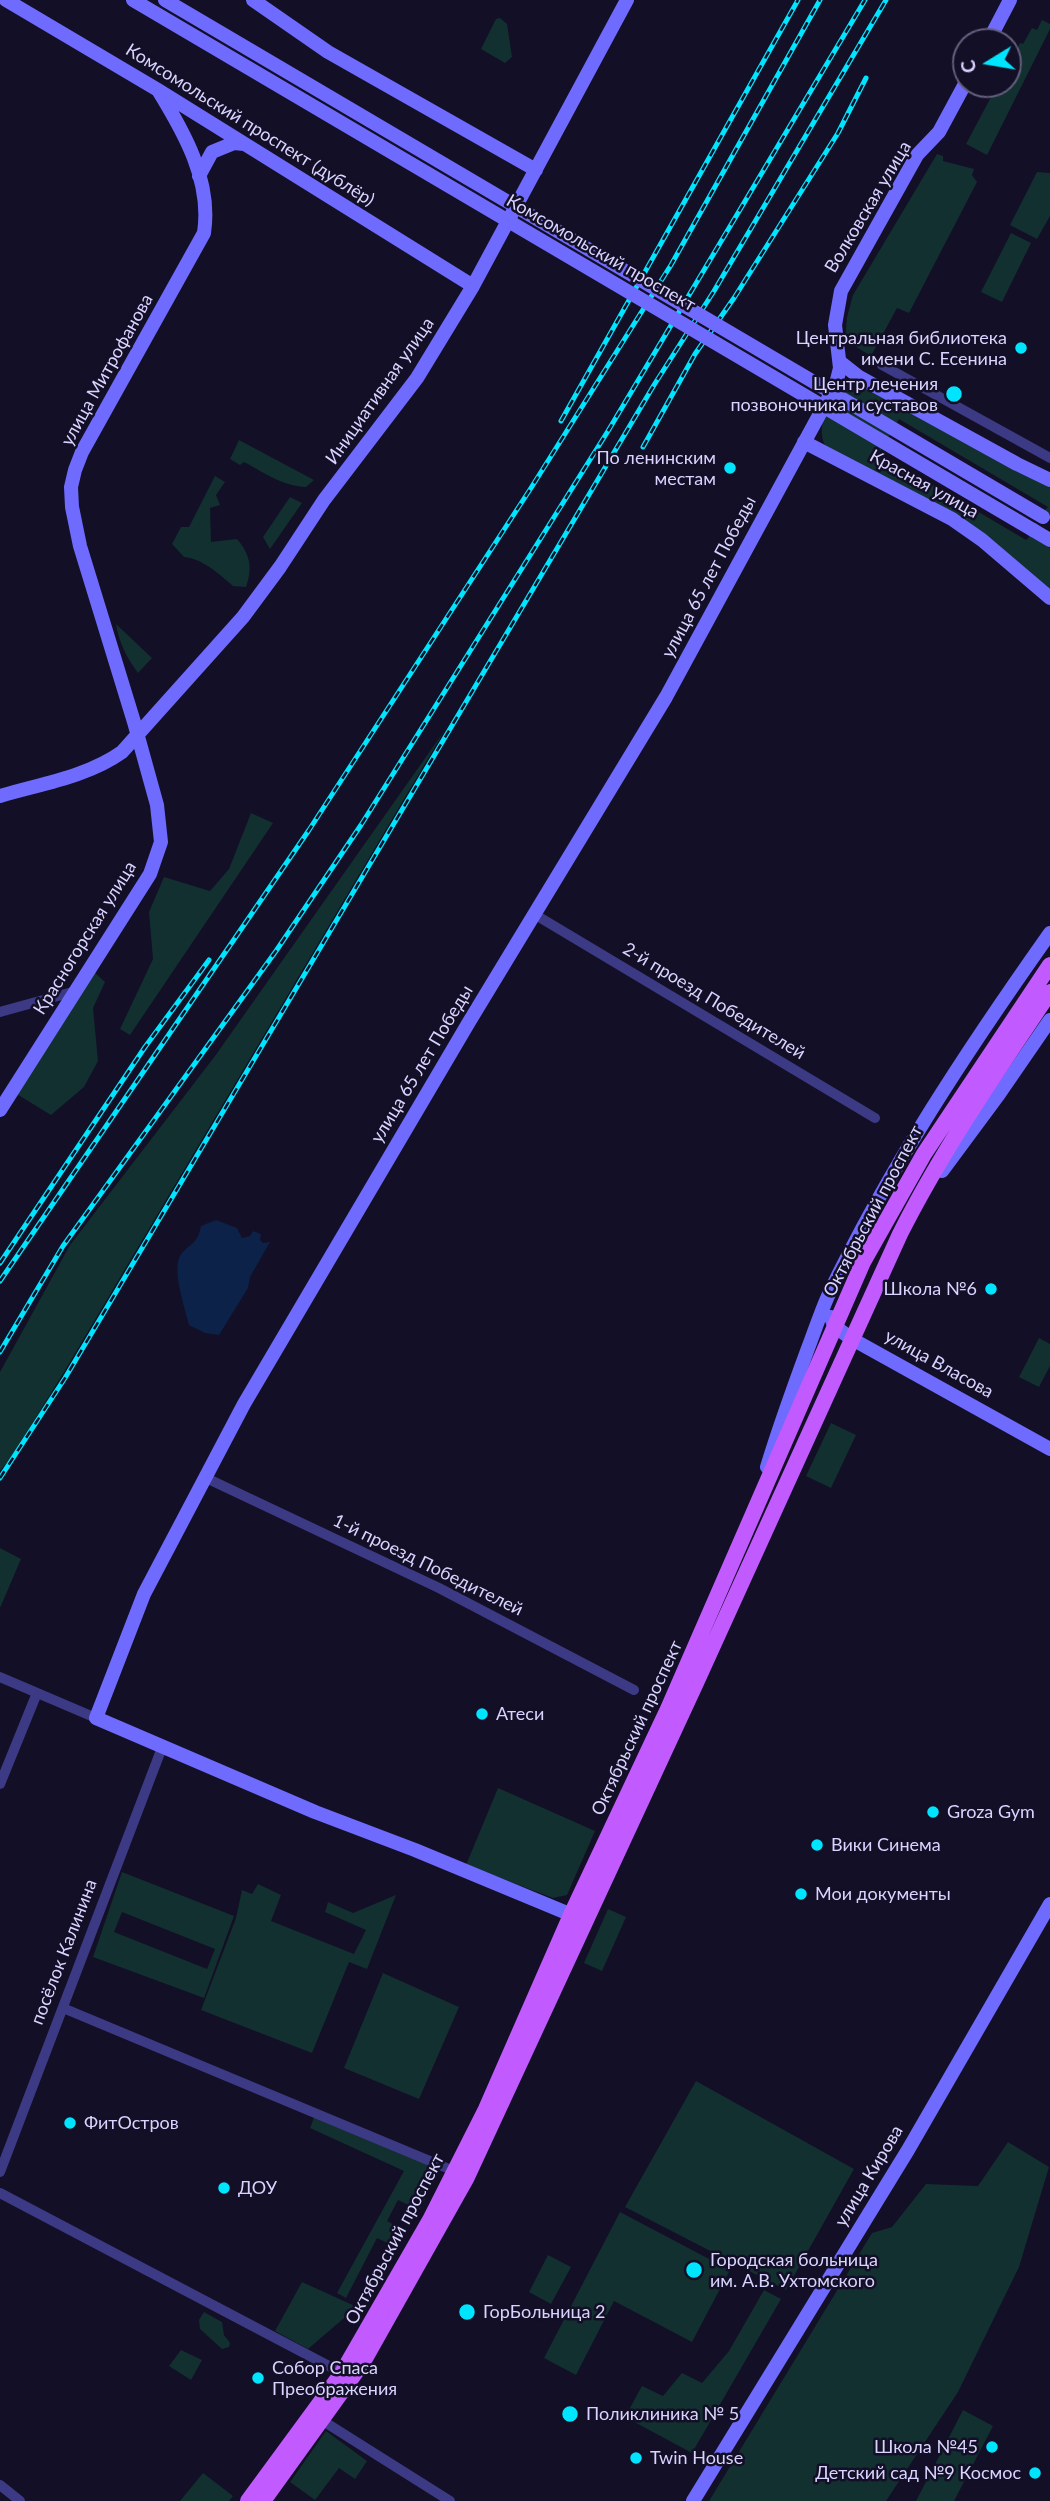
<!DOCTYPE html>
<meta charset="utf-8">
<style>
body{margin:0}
#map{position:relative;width:1050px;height:2501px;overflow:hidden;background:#130f26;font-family:Lato,sans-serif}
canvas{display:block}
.north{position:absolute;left:952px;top:28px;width:70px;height:70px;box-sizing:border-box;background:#130f26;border:2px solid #625e7d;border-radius:50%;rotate:259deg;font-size:19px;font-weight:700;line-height:28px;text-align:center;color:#d9d4ff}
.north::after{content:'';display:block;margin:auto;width:24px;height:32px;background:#00e5ff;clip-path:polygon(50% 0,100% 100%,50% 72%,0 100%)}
</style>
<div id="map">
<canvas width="1050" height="2501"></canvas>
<div class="north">С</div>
</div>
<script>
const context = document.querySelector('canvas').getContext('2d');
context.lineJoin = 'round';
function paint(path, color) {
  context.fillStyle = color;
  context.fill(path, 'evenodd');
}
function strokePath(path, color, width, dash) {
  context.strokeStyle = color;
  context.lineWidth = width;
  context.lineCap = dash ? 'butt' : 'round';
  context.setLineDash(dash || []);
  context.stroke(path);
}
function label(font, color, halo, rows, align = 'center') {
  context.font = font + ' Lato,sans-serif';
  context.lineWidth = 5;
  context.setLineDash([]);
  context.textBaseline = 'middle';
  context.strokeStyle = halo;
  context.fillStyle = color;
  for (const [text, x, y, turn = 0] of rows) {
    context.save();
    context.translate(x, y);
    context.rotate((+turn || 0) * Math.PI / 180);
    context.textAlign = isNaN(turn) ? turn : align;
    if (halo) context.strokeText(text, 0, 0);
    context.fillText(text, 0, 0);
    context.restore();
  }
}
paint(new Path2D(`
 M500,18L507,24L512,57L505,63L481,49L496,19Z
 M1042,20L1050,24V29L987,155L966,144L998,84H1008V65L1020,43L1023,44L1032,28L1037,30Z
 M937,154L943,156V161L974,169L972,175L977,182L909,313L897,308L871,356L845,340L847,317L853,295Z
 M1037,172L1050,173V216L1037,239L1010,225Z
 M1011,233L1031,243L1002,302L981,292Z
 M857,382L1050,486V515L1044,511L1048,507L899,419L879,453L1026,540L1030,536L1050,548V591L985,536L825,445C814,425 833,384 857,382Z
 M239,440L314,480L306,487C282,486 265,473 244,462L240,465L230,459Z
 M215,476L225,482L216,495L220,505L210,508L211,542L237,539C250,554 253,568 246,587L233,586C218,573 203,559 184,557L172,544L181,527H189Z
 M290,497L302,503L270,549L263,537Z
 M116,624L152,658L138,673C127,658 119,643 116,624Z
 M445,730L64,1372L12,1456L0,1471V1372L70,1245L215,1056Z
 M251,813L273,823L130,1035L120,1029L153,959L149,912L164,877L210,891L229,869Z
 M92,970L105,982L93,1008L98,1061L84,1087L51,1115L15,1093Z
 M1039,1338L1050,1344V1366L1039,1387L1019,1377Z
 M831,1423L856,1435L831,1488L806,1476Z
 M0,1548L21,1559L0,1608Z
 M498,1788L595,1831L567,1895L553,1898L466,1865Z
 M122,1872L234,1916L204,1998L93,1957ZM122,1912L215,1949L207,1969L114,1932Z
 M258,1884L281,1895L271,1921L354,1954L366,1930L325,1912L328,1902L353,1913L396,1895L367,1969L349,1962L312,2053L201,2010L236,1918L242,1890L252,1894Z
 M608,1909L626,1917L602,1971L584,1963Z
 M383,1973L459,2007L419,2099L344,2068Z
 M696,2081L854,2169L786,2290L625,2207Z
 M315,2115L442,2167L419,2210L398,2200L387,2221L405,2231L396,2247L377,2238L346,2298L337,2293L404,2171L310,2128Z
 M1008,2142L1049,2167L1019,2267L958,2392L886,2501H709L872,2233L892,2227L926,2184L978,2186Z
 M620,2212L730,2270L692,2342L614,2301L576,2375L544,2358Z
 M548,2255L571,2267L551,2304L529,2292Z
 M302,2282L357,2307L308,2349L275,2331Z
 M764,2290L781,2299L692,2453L625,2417L642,2386L663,2396L682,2373L702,2383L729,2351Z
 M204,2312L222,2322L224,2335L230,2343L229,2347L222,2349L200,2329L199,2320Z
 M181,2350L202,2360L191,2380L169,2366Z
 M963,2410L993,2426L954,2501H916Z
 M326,2431L367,2461L355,2479L339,2468L315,2500L290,2482Z
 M203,2473L233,2496L229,2501H180Z`), '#12302f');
paint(new Path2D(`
 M216,1220L237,1228L242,1238L250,1236L253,1231L261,1234L260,1240L263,1243L270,1242L250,1277L248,1288L219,1335L205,1333L189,1325C185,1308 170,1266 182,1253C193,1241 197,1244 201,1226Z`), '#0c2248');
strokePath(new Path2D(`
 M882,365L1050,458
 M534,914L875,1118
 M0,1012L76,991
 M204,1477L439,1588L634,1690
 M0,1677L96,1718
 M0,1784L37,1693
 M63,2008L454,2171
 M0,2172L163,1745
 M0,2193L342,2373
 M323,2421L450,2501
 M0,2485L20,2501`), '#3d3a85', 10);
strokePath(new Path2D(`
 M6,0L158,90L473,286
 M253,0L328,52L536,170
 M988,42L1010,0
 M199,176L212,152L234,143L244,144
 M840,362L859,377L1017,464L1050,480
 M804,442L952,519L982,540L1050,598
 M1033,530L1050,540
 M0,796C40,784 87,777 122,752L243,617L280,567L324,500L417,378L473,286L627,0
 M0,1110L150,874L161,842L157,805L134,722L80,546L72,507L71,487L75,470L82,452L204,233C212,181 184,132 158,90
 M942,1171L999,1094L1050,1020
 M831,1317L834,1326L852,1339L1050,1449
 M767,1467C779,1428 793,1389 807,1351C814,1333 820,1314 828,1296C889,1168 968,1049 1050,933
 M579,1918L415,1850L315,1812L96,1718L144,1594L244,1404L469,1022L666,697L836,384L840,368L835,325L841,291L917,155L939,132L966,82
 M693,2501L908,2150L1050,1904`), '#6f6bff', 14);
strokePath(new Path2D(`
 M248,2501L342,2373L430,2220L486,2109L571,1915L668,1709L863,1262L924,1154L1050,965
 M263,2501L363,2362L467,2177L696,1683L900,1234C943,1149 997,1071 1050,992`), '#c25bff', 16);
const rail = new Path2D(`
 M561,421L798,0
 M643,447L695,354L734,298L838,133L866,78
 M0,1263L145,1047L209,960
 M0,1281L309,830L531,488L671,265L820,0
 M0,1352L63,1246L276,951L361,825L608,431L865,0
 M0,1478L65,1378L654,385L714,291L886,0`);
strokePath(rail, '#00e5ff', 5);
strokePath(rail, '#130f26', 2.5, [8]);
strokePath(new Path2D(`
 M133,0L1033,530
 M165,0L1043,517`), '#6f6bff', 14);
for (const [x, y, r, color] of [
 [1021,348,7,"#00e5ff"],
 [954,394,9,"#00e5ff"],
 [730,468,7,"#00e5ff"],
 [991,1289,7,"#00e5ff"],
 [482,1714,7,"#00e5ff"],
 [933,1812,7,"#00e5ff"],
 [817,1845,7,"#00e5ff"],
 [801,1894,7,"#00e5ff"],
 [70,2123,7,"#00e5ff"],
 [224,2188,7,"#00e5ff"],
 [694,2270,9,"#00e5ff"],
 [467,2312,9,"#00e5ff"],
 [258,2378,7,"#00e5ff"],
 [570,2414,9,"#00e5ff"],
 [992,2447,7,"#00e5ff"],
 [636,2458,7,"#00e5ff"],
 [1035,2473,7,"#00e5ff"]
]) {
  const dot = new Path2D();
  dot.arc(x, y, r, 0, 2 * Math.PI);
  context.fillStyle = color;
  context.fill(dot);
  strokePath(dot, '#130f26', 2.5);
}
label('18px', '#d9d4ff', '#130f26', [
 ["Комсомольский проспект (дублёр)",250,125,32],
 ["Волковская улица",868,207,-59],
 ["Комсомольский проспект",601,253,30],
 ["улица Митрофанова",107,370,-61],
 ["Инициативная улица",380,391,-55],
 ["Красная улица",924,484,29],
 ["улица 65 лет Победы",709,577,-62],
 ["Красногорская улица",85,938,-58],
 ["2-й проезд Победителей",714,1001,31],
 ["улица 65 лет Победы",422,1064,-59],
 ["Октябрьский проспект",873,1211,-62],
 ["улица Власова",939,1364,29],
 ["1-й проезд Победителей",428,1565,26],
 ["Октябрьский проспект",637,1728,-65],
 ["посёлок Калинина",64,1952,-69],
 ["улица Кирова",869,2176,-59],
 ["Октябрьский проспект",395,2239,-62]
]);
label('18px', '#d9d4ff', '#130f26', [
 ["Центральная библиотека",1007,338,"right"],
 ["имени С. Есенина",1007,359,"right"],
 ["Центр лечения",938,384,"right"],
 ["позвоночника и суставов",938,405,"right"],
 ["По ленинским",716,458,"right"],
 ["местам",716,479,"right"],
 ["Школа №6",977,1289,"right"],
 ["Атеси",496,1714],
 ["Groza Gym",947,1812],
 ["Вики Синема",831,1845],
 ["Мои документы",815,1894],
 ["ФитОстров",84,2123],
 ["ДОУ",238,2188],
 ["Городская больница",710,2260],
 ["им. А.В. Ухтомского",710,2281],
 ["ГорБольница 2",483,2312],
 ["Собор Спаса",272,2368],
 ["Преображения",272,2389],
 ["Поликлиника № 5",586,2414],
 ["Школа №45",978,2447,"right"],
 ["Twin House",650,2458],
 ["Детский сад №9 Космос",1021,2473,"right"]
], 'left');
</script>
